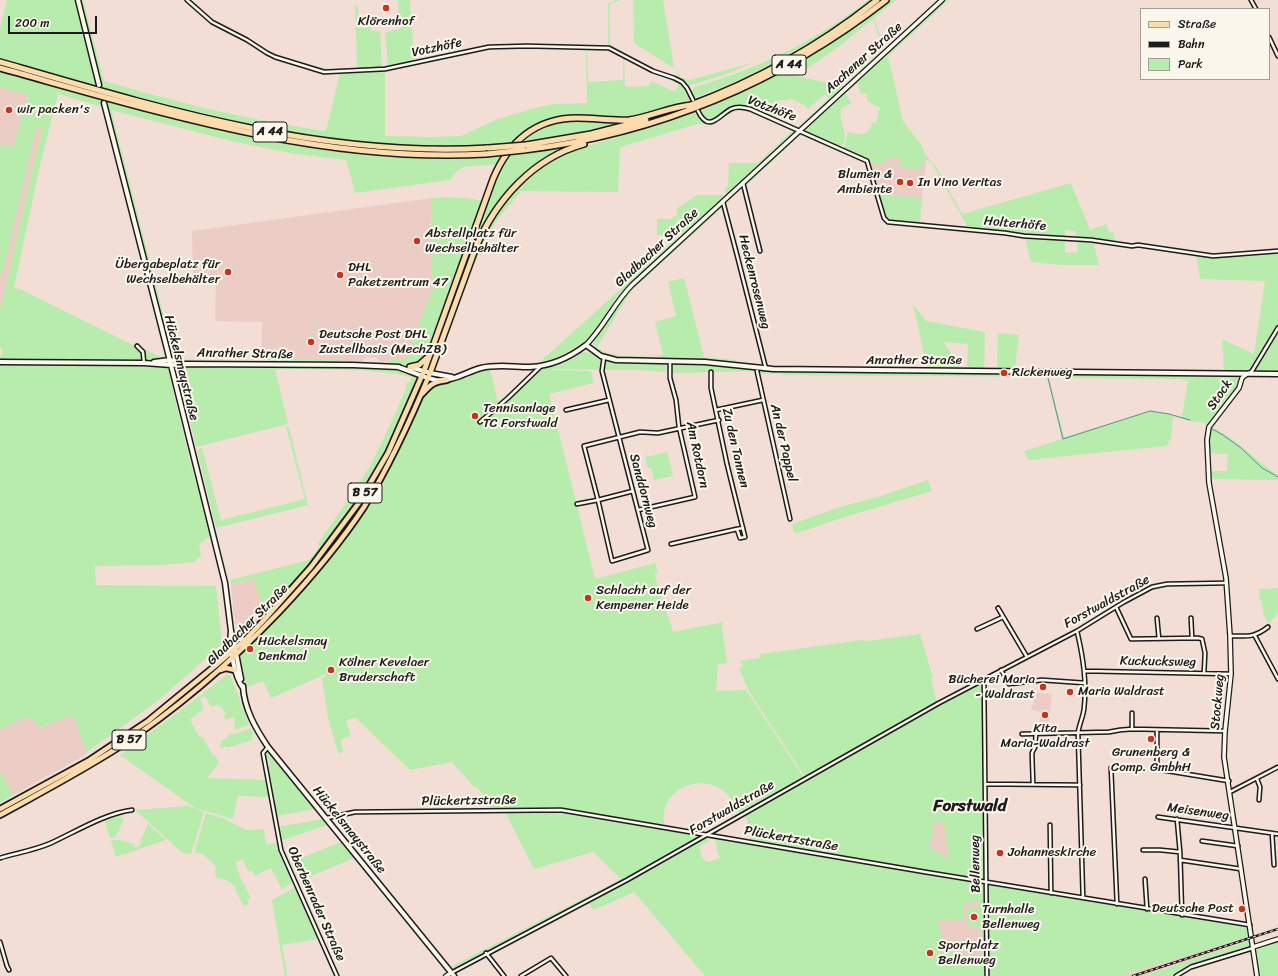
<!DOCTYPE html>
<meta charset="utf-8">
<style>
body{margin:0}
#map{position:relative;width:1278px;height:976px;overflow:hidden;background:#f2ded5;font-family:Sriracha,sans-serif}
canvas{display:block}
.legend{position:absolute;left:1140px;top:8px;width:130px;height:72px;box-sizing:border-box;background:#fbf7ec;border:1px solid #a29f99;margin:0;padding:5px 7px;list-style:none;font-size:12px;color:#1c1c1c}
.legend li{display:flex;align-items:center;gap:8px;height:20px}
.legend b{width:20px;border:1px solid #a29f99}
.scale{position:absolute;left:8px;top:16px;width:89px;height:18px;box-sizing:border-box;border:2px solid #1c1c1c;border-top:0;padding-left:5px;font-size:12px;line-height:14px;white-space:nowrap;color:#1c1c1c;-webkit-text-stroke:3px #fbf7ec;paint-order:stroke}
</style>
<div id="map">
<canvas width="1278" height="976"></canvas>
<ul class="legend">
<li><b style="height:5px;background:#fcdcac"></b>Straße</li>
<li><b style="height:5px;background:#1c1c1c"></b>Bahn</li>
<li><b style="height:11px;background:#b7ecad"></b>Park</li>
</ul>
<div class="scale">200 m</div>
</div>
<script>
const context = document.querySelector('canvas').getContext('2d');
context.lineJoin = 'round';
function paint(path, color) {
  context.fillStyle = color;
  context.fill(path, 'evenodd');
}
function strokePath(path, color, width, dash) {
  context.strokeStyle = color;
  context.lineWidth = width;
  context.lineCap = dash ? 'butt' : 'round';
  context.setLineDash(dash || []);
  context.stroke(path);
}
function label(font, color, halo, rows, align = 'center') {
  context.font = font + ' Sriracha,sans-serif';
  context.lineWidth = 4;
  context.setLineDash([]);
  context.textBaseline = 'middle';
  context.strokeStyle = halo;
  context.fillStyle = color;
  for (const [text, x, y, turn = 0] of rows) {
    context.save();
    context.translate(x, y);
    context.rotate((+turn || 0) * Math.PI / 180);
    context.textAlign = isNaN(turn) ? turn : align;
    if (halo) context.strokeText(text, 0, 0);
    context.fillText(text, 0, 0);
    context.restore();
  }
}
paint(new Path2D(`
 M0,87L28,95L13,147L2,144L0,148Z
 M36,128L42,129L0,310V277L5,262Z
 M924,156L926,162L922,198L877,194L869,164V161L879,165L891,157L923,162Z
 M432,198L431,272L435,283L406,359H389V362H380L376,357H367L362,361L262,360V322L215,321L216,283H193L192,231Z
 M254,579L265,614L246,633L239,634L237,631L234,617L231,584Z
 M1036,693L1052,694L1048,732H1040V712L1031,710Z
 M73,715L87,752V754L13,795L0,771V729L20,719L27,718L35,721L40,728Z
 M935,821L944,824L949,859L927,846L934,834L932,833Z
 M980,902L983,953L975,959H967L945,948L937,919L964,920V903Z
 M1248,937V941L1143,976H1119Z`), '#eccdc5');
paint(new Path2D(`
 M7,0H83L104,81C177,102 251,121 326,131L340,73L326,74L269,55L239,37L208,22L185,0L209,22L247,41L267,54L323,72L351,73L383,70L491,48H496L385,70V136L432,137L461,136L498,119L531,109L553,104L587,103L586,48H587L588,82L623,80V56L624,57L625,87L649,86L651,81L676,92L678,84L655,73C673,79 683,81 691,99L667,109L627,119L574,115L549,119L533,127L514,143L460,146L402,145L324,138L243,123L154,102L0,59V28Z
 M398,0H410L414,61L477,47L476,49L390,67L388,66L385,32L400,29Z
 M616,0H620L609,5L610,45L657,70L668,75C653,70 619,56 609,45L608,46L551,45H608V4Z
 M633,0H663L674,68L634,43Z
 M868,0H871C818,42 758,75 694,98L691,92L694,87C754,71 819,39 868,0Z
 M891,0H896L874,18L885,48L937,0H940L886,49L885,48L883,49V52L801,127H798L829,98L824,95L808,109L806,106L789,98V100H780L776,118L783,122L751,109L732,108L713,120C706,119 703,117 700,111C727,99 755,87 781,73C819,52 856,27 891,0ZM873,19L883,49L843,86L796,76L837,48Z
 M945,0H949L888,56L903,121L922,146L925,154L937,168L962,214L1071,183L1090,230L1106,224L1109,233L1113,232L1116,243L1075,238L1076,231L1065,230V237C1032,235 1000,231 967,229V226L931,162L927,160L926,162L924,157L921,170L901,167L900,158L891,157L879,165L845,151L844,148L848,132C860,135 869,137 872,122L876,123L880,108L867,101V94H860L858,83L846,93L851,104C848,105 844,106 842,108C835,119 855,142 838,147L803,132V130L883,56L886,58L888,51Z
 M355,6H358L359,28L371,27V31H380L382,67L378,68L325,71L299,63L331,69L357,68Z
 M756,62L724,75L688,86L678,77L676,66L680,77L689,80Z
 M0,71C114,103 229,139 347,153C399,159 450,159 502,156L498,164L463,167L456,172L450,180L355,193L346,160L290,153L235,142L111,110L172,348C177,360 182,359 194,360V361L262,362V360H264L263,362L260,363L178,361L173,359L171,355L103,104L166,354L164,359L160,361L148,362C142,357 145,350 137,345L160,357L163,356L164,352L102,107L58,94L39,170L14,288L17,289L18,288L137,347L141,351L143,359L139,362L0,360V356H2V348H0V310L42,129L36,128L5,262L0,277V148L2,144L13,147L28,95L0,87Z
 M740,108L755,112L790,128L752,112L739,110L728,114L716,124L712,125L698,124L620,147L618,192L519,191L520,193C511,204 500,214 493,227C469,267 457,315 439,358L437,357L481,239L501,206L518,186L531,174L565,154L586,146L653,127L697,112C713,134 722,112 740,108Z
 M569,121L622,123L570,135L522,141C536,130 551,124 569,121Z
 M793,130L795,132L728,194H726L725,188L728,186L729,163H758Z
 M800,133L866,161V163L800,135L745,187V183Z
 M569,147L551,156L499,203L482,227L474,245H473L497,178L509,155Z
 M877,194L922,198L920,224L888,221L885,217Z
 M697,195H723L724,197L683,235C677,228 679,218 676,209Z
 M445,197L467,198L484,201L426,355C412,368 407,365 389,363V359H406L435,283L431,272L432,198Z
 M722,204L724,206L631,291L597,347C613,361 644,355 663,355L655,322L676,316L668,282L684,278L704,357L736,360L735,362L666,358L657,356H646L645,358C628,360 604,359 593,344L594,341C607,324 616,306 629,290Z
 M676,215L679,235H657V219H671Z
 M679,236V239L632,282L619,297L591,337L580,345L555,359L540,362Z
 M1025,237L1065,239V253L1078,252L1077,240L1093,241L1099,265H1062L1031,262Z
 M1278,252V325L1250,371H1224L1222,339L1254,354L1265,281L1200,279L1196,255L1213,257Z
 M913,304L926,321L985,332L984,369H968L967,364L968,344L943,342L962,369L927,368Z
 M1278,332V373L1254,372V371Z
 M998,333L1019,335L1015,369H997Z
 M584,352C589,352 601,356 602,363C602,364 600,369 600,370L552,369L551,370L591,371L594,383L549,394L595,579L655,563L658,572L654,573L673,632L723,622L722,628L727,663L718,664L716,691L746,690L804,778L739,814C735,807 732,799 726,793C708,776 676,782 666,805C663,811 664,820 664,826L565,810H492C486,802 483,794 477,787H474L452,762L410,770L356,718L346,720L351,736L341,739L343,752L338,753L328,718L322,678L326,676V674L271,698L263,681L247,687V691L240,658L242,653L304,588L375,493L412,424L425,394L433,384L459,379L482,369L490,368L535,369V371L485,417L484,416L478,421L480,423L483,422L537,374L540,368L563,363ZM490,369L534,370L498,402Z
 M268,360H342V363L334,364L269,363Z
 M608,361L619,362L663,363L666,366V372L639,370H604L605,362Z
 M0,363L149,365L167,367L170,373L169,374L190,461L211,535L199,545L201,556L194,562L162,565L95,566L96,585L216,586L222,644L160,699L87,752L73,715L39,728C27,706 15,726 0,729Z
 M678,363L718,365L784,372L1236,376L1239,380L1238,387L1206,427V423L1188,421L1173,416L1171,439L1169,440L1168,444L1166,446L1028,460L1024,451L1062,439L1047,377L783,375L782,373L759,374L757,371L673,373L674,365ZM1049,378L1180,379L1188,381L1182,417L1151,411L1064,437Z
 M182,366L360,367L388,368L415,374L418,378L417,384C399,425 381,467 356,503C329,543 298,579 266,614H265L254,579L231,584L230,580L309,560L319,547L318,543C336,517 355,492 371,464C384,439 396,412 407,386L405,384L411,381L412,377C367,367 320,370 275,369L288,424L196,447L178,370H175L177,368Z
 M286,427H289L308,505L216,528L197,450L202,448L221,520L305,499Z
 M1212,427C1237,439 1255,460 1278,475V480L1210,479L1209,471H1227L1228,454L1208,453L1210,430Z
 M667,452L673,476L654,480L651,468H648L645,457Z
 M928,480L932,491L835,520L798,533L794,532L792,524L840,507L878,497Z
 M1278,588V612L1269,624L1263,614L1262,601H1260L1259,589Z
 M920,634L933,678L931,679L937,702L806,776L803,774L750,693L739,668L743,666L742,662L738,661L760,658V654L862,640L868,641Z
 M226,675H230L231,677L249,725L234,730L235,725L234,717L225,720L224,716L226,714L221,706L219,707L218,704L211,707L205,696L200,699L204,708L190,720L199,736L203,738L212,754L213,756L215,755L219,763L207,778L267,780L270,797L238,796L233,819L195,808L120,755L193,701Z
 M983,683L985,879L982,880L750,840L746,815L748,812L938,705ZM935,821L944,824L949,859L928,846L934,834L932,833Z
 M250,728L254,734H253L252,740L227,748V746L221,748L219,745L222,744L221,741L226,739L229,734L238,733Z
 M267,753L270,755L314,809L276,816L268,772L270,762L265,757Z
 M0,771L13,795L0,803Z
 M188,806L204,812L191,854L183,853L135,810Z
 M505,812H560L699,836L698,838L622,881L454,968L452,966L621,879L593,852L534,869Z
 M206,813L226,819V820L247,830L264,829L266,844L278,843L284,861L292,880L291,884L282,889L271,868L255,876L252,870L248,872L243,859L235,862C238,870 240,881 246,886L245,887L251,898L247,900L249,904L246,906H244C233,891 239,881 217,878L215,873L216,867L203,854L195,853L196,846Z
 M117,815L124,819L115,838H110L105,821Z
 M323,819L327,825L280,841L278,827Z
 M148,824L166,840L116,857L111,840H120L135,844L134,847L136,848L142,843L140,841Z
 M705,837L708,839L709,841L699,847L703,859L708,862L720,858L716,848L717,847L716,841L714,840L715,838L984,884L985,927L982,928V923H980L981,927H971V925H968L967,907H980V902L964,903V920L937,919L945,948L967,959H975L982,953V930L985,931L986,976H705L634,892L594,910L588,903L622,885V884Z
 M341,842L354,858L300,881L291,862Z
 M988,885L1247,927L1248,937L1119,976H989Z
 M294,888H296L318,939L282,945L287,972V976H285L272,900Z
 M1249,941V946L1190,966L1172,976H1143Z
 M1278,941V976H1259L1255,951L1256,948Z`), '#b7ecad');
strokePath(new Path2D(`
 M1048,378L1063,439L1150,411L1169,414L1190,420
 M1212,429L1223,435L1241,448L1262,468L1278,477`), '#5f8b98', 1);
const minor = new Path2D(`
 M187,0L212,22L247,40L267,53L275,57L324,72L385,69L489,47L527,46L609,48L653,71L674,78L682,82L687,88L693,100
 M1251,0L1256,9
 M1269,37L1278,56
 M698,111C709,134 719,115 731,109C737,106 743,107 750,109L867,161L884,218L888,222L1005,233L1024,236L1091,240L1132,246L1138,245L1213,256L1278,251
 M743,183L760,251
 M723,202L737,255L766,369
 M137,346L143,352L144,363
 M604,357L602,371L648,550L612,561L598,500L633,491
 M757,371L790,519
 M711,372V388L727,464L745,537L740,538L737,529L743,528
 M1249,373L1252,371L1278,328
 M566,410L609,400
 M716,410L763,400
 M480,422L508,398L541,366
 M577,504L598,500L584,446L640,432L658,433L719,420
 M638,510L695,497L679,427L676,400L670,378V361
 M671,544L737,529
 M1116,607L1131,639L1198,638L1202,639L1205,653L1204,673
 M998,608L1027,657
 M1157,618L1159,639
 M1191,618L1192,638
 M977,629L1003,617
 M1077,631C1083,657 1087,681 1084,709C1083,717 1079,725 1078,733L1083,898
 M1230,636C1247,636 1254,638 1268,627
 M1255,636L1278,679
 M1001,670L1009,684L1042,680L1085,683
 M1085,671L1231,674
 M984,680L987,976
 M1132,729V713
 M1157,730V769L1162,770L1229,781
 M1022,734L1109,732L1120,730L1132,729L1225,731
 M268,747L263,753L281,850L337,976
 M1111,768L1117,904
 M1257,779L1260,787L1259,800
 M986,784L1080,785
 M1033,784L1032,753L1035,747L1036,733
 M1230,792L1278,767
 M1158,817L1278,834
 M327,818L355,812L561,810L925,872L1250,925
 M1177,819L1180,852L1182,915
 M1050,825L1051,893
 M1272,833L1274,865
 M1202,841L1238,846
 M1143,850H1160L1180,852
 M0,858C17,853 35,850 51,843C75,832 106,813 132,810
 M1180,860L1241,869
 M1145,879L1147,909
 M0,942L7,966L9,970
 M486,953L504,976
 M451,973L627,880L939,703L1077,631L1124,602L1152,587L1167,584L1226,583
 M521,976L551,958L566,976
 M1176,976L1191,967L1253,948`);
const tertiary = new Path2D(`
 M586,345C604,327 614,303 632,285L942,0
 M1247,374L1242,378L1239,388L1209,427L1207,440L1209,483L1226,578L1230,636L1231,674L1225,731L1224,757L1257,976
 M1253,947L1278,939
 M446,976L451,973`);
const secondary = new Path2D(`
 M78,0L99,85
 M104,103L168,353L225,583L231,631C229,646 234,676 243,688
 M0,362L144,363L171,365L187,364L353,365L399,367
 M154,362L170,360L181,362
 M398,367C411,371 424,378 436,380C453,382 466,372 481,368C497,364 513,367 530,367C552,366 569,358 586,345L601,356L616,360L705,362L773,369L1278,374
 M410,367L430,373L452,377
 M231,631L233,638L241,679
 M233,638L245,640
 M243,686C244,709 256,729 268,747L454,976`);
const primary = new Path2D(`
 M422,394C431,384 433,382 447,380
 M220,670L226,668L235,670
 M0,809L88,761L148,721L215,666L245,640L264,620L311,567L358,504L388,453L424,371
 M0,815C40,793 80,772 119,747C177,709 230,663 278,613C309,580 339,545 364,507C390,465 411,419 430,373`);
const motorway = new Path2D(`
 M0,62C159,108 321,158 488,148
 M0,68C159,112 319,163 486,154
 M688,106C756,81 821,45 877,0
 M526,145L591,134L646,120
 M524,150C657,134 781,82 886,0
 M410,367L419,365L428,357
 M424,371L493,179C508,143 535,118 577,118C594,118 611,121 629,120C650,117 670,107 691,105
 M430,373L476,247C496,200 533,158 584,144`);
strokePath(minor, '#1c1c1c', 5.5);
strokePath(tertiary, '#1c1c1c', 6);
strokePath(secondary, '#1c1c1c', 7);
strokePath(primary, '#1c1c1c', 8);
strokePath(motorway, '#1c1c1c', 8);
strokePath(minor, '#fbf7ec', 2.5);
strokePath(tertiary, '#fbf7ec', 3.5);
strokePath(secondary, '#fbf7ec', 4);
strokePath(primary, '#fcdcac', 4.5);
strokePath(motorway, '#fcdcac', 5);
const rail = new Path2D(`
 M1133,976L1278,929`);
strokePath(rail, '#1c1c1c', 2.5);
strokePath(rail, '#fbf7ec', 1, [3]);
const motorwayBridge = new Path2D(`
 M488,148L526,145
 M486,154L524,150`);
strokePath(motorwayBridge, '#1c1c1c', 8, []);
strokePath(motorwayBridge, '#fcdcac', 5);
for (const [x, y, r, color] of [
 [386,8,4,"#c8321e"],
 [9,110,4,"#c8321e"],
 [900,182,4,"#c8321e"],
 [910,183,4,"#c8321e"],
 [417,241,4,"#c8321e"],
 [228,272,4,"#c8321e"],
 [340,275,4,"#c8321e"],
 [311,342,4,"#c8321e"],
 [1004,373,4,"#c8321e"],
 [475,416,4,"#c8321e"],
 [588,598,4,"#c8321e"],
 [250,649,4,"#c8321e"],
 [331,670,4,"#c8321e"],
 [1043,687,4,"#c8321e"],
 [1070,692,4,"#c8321e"],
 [1045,715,4,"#c8321e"],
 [1151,739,4,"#c8321e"],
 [1000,853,4,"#c8321e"],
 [1242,909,4,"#c8321e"],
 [974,917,4,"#c8321e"],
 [930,953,4,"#c8321e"]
]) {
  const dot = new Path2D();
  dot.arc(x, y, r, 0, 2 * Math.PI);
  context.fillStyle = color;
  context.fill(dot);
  strokePath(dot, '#fbf7ec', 1.5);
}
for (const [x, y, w] of [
 [789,65,34],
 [270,132,34],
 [365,493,34],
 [129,740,34]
]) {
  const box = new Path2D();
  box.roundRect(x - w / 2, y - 10, w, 20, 3);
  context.fillStyle = '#fbf7ec';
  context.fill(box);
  strokePath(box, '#1c1c1c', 1);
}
label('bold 12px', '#1c1c1c', null, [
 ["A 44",789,65],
 ["A 44",270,132],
 ["B 57",365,493],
 ["B 57",129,740]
]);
label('13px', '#1c1c1c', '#fbf7ec', [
 ["Klörenhof",386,22,"center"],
 ["wir packen's",17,110],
 ["Blumen &",892,175,"right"],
 ["Ambiente",892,190,"right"],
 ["In Vino Veritas",918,183],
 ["Abstellplatz für",425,234],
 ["Wechselbehälter",425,249],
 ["Übergabeplatz für",220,265,"right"],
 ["Wechselbehälter",220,280,"right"],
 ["DHL",348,268],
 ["Paketzentrum 47",348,283],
 ["Deutsche Post DHL",319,335],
 ["Zustellbasis (MechZB)",319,350],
 ["Rickenweg",1012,373],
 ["Tennisanlage",483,409],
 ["TC Forstwald",483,424],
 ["Schlacht auf der",596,591],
 ["Kempener Heide",596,606],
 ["Hückelsmay",258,642],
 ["Denkmal",258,657],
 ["Kölner Kevelaer",339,663],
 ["Bruderschaft",339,678],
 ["Bücherei Maria",1035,680,"right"],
 ["- Waldrast",1035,695,"right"],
 ["Maria Waldrast",1078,692],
 ["Kita",1045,729,"center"],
 ["Maria-Waldrast",1045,744,"center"],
 ["Grunenberg &",1151,753,"center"],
 ["Comp. GmbhH",1151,768,"center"],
 ["Johanneskirche",1008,853],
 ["Deutsche Post",1234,909,"right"],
 ["Turnhalle",982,910],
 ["Bellenweg",982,925],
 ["Sportplatz",938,946],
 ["Bellenweg",938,961]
], 'left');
label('13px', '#1c1c1c', '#fbf7ec', [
 ["Votzhöfe",437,48,-12],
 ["Aachener Straße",864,58,-42],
 ["Votzhöfe",772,109,21],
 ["Holterhöfe",1015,224,5],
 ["Gladbacher Straße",657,248,-43],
 ["Heckenrosenweg",754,282,76],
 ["Anrather Straße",245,354,1],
 ["Anrather Straße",914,361],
 ["Hückelsmaystraße",181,368,76],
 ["Stock",1220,395,-56],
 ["An der Pappel",783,443,77],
 ["Zu den Tannen",735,448,77],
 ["Am Rotdorn",697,455,78],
 ["Sanddornweg",643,491,75],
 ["Forstwaldstraße",1107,602,-29],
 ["Gladbacher Straße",248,625,-45],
 ["Kuckucksweg",1158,662,1],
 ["Stockweg",1218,702,-85],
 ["Plückertzstraße",469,801,-1],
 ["Forstwaldstraße",732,808,-30],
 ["Meisenweg",1198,812,8],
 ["Hückelsmaystraße",349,830,51],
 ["Plückertzstraße",791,839,10],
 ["Bellenweg",976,864,-91],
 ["Oberbenrader Straße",316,904,66]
]);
label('bold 17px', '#1c1c1c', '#fbf7ec', [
 ["Forstwald",970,807]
]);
</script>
